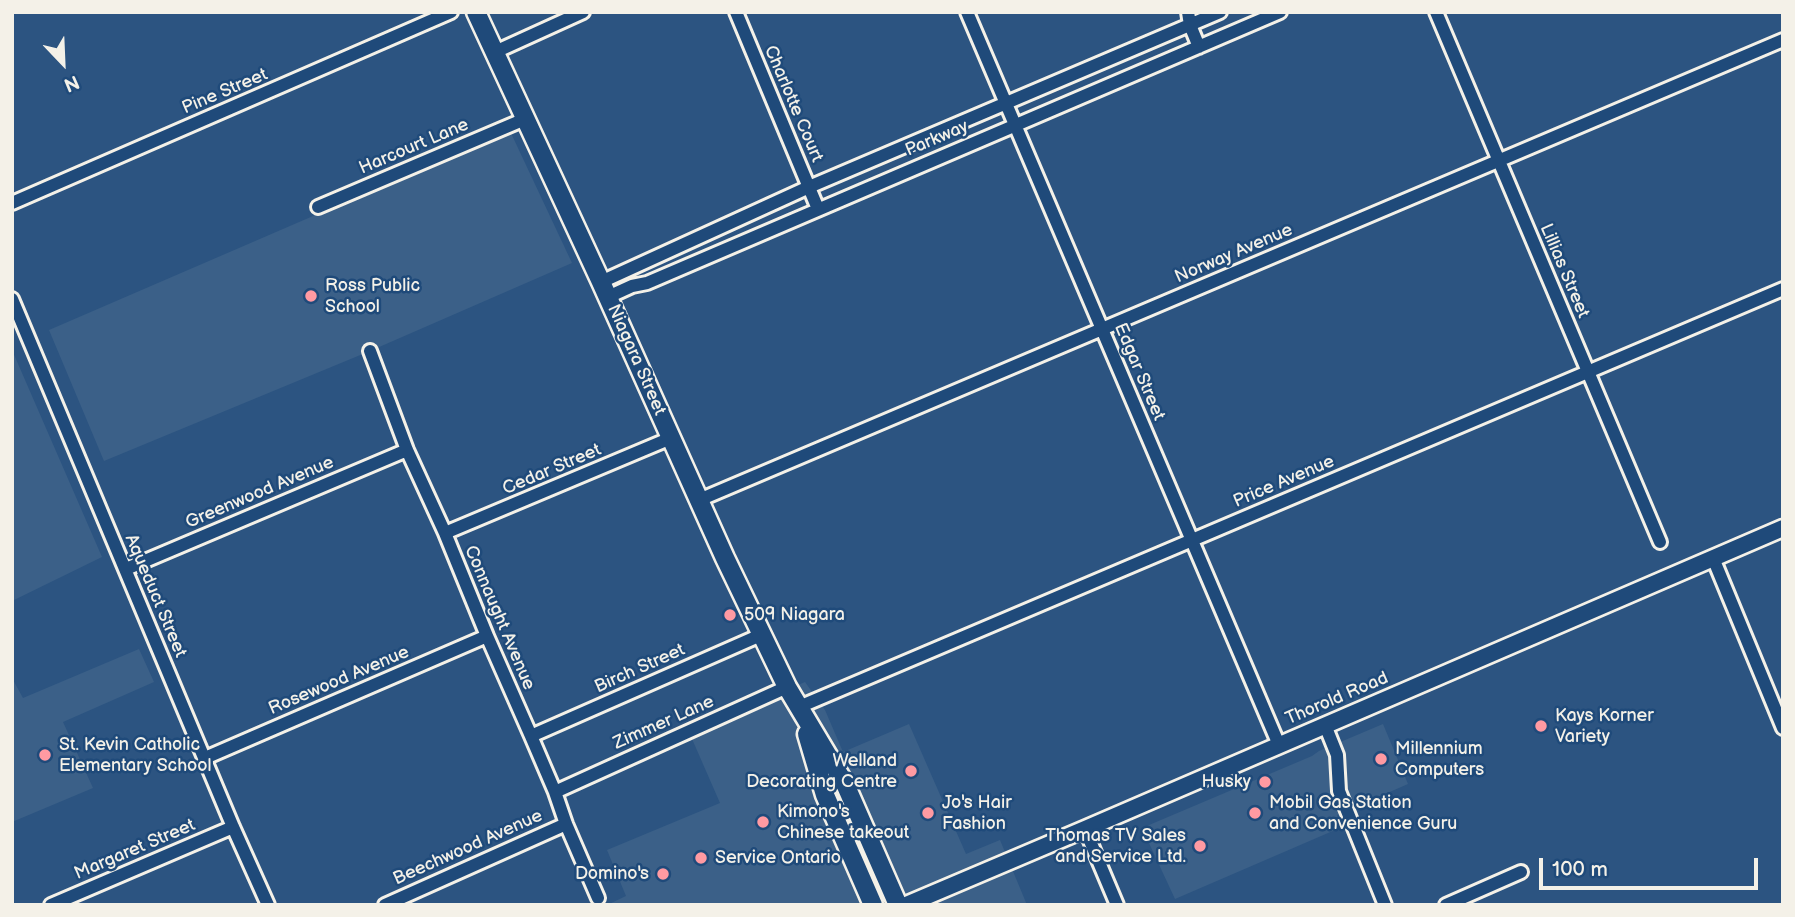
<!DOCTYPE html>
<style>
body{margin:0}
#map{position:relative;width:1795px;height:917px;overflow:hidden;background:#2c5481;font-family:"Balsamiq Sans",sans-serif}
canvas{display:block}
.frame{position:absolute;inset:0;border:14px solid #f4f1e8;pointer-events:none}
.north{position:absolute;left:28px;top:28px;width:70px;height:70px;-webkit-text-stroke:5px #1f4a7a;paint-order:stroke;rotate:157deg;font-size:19px;font-weight:700;line-height:28px;text-align:center;color:#f4f1e8}
.north::after{content:'';display:block;margin:auto;width:24px;height:32px;background:#f4f1e8;clip-path:polygon(50% 0,100% 100%,50% 72%,0 100%)}
.scale{position:absolute;left:1539px;top:858px;width:219px;height:32px;box-sizing:border-box;border:4px solid #f4f1e8;border-top:0;padding-left:9px;font-size:21px;line-height:24px;white-space:nowrap;color:#f4f1e8;-webkit-text-stroke:5px #1f4a7a;paint-order:stroke}
</style>
<div id="map">
<canvas width="1795" height="917"></canvas>
<div class="frame"></div>
<div class="north">N</div>
<div class="scale">100 m</div>
</div>
<script>
const context = document.querySelector('canvas').getContext('2d');
context.lineJoin = 'round';
function paint(path, color) {
  context.fillStyle = color;
  context.fill(path, 'evenodd');
}
function strokePath(path, color, width, dash) {
  context.strokeStyle = color;
  context.lineWidth = width;
  context.lineCap = dash ? 'butt' : 'round';
  context.setLineDash(dash || []);
  context.stroke(path);
}
function label(font, color, halo, rows, align = 'center') {
  context.font = font + ' "Balsamiq Sans",sans-serif';
  context.lineWidth = 5;
  context.setLineDash([]);
  context.textBaseline = 'middle';
  context.strokeStyle = halo;
  context.fillStyle = color;
  for (const [text, x, y, turn = 0] of rows) {
    context.save();
    context.translate(x, y);
    context.rotate((+turn || 0) * Math.PI / 180);
    context.textAlign = isNaN(turn) ? turn : align;
    if (halo) context.strokeText(text, 0, 0);
    context.fillText(text, 0, 0);
    context.restore();
  }
}
paint(new Path2D(`
 M510,131L572,263L370,351L104,461L49,330Z
 M12,350L102,557L12,601Z
 M139,649L154,682L63,722L93,788L12,822V678L23,698Z
 M805,682L825,710L843,752L909,724L966,854L1000,840L1027,905H607L626,896L607,850L720,803L689,732Z
 M1383,724L1408,784L1337,815L1342,827L1175,899L1142,828L1312,756L1319,751Z`), '#3b6088');
const minor = new Path2D(`
 M736,12L818,209
 M967,12L1279,745
 M1188,12L1190,25L1199,47
 M1436,12L1660,542
 M495,52L583,12
 M12,203L451,12
 M318,207L525,119
 M601,282L809,187L1220,12
 M608,297L632,286L647,283L1280,12
 M12,299L233,827L268,905
 M370,351L407,450L445,533L487,636L531,736L555,792L566,824L598,898
 M699,500L1783,40
 M445,533L671,438
 M1713,558L1783,728
 M126,569L407,450
 M799,707L1783,289
 M1325,725L1337,755L1339,791L1385,905
 M531,736L763,634
 M205,758L487,636
 M555,792L787,687
 M1085,829L1117,905
 M51,905L233,827
 M385,905L566,824
 M1446,905L1521,872`);
const tertiary = new Path2D(`
 M906,905L1085,829L1783,528`);
const secondary = new Path2D(`
 M476,12L601,282L725,558L787,687L846,786L898,905
 M807,734L825,795L873,905`);
strokePath(minor, '#f4f1e8', 18);
strokePath(tertiary, '#f4f1e8', 21);
strokePath(secondary, '#f4f1e8', 23);
strokePath(minor, '#1f4a7a', 12);
strokePath(tertiary, '#1f4a7a', 16);
strokePath(secondary, '#1f4a7a', 18);
for (const [x, y, r, color] of [
 [311,296,7,"#ff9aa2"],
 [730,615,7,"#ff9aa2"],
 [1541,726,7,"#ff9aa2"],
 [45,755,7,"#ff9aa2"],
 [1381,759,7,"#ff9aa2"],
 [911,771,7,"#ff9aa2"],
 [1265,782,7,"#ff9aa2"],
 [928,813,7,"#ff9aa2"],
 [1255,813,7,"#ff9aa2"],
 [763,822,7,"#ff9aa2"],
 [1200,846,7,"#ff9aa2"],
 [701,858,7,"#ff9aa2"],
 [663,874,7,"#ff9aa2"]
]) {
  const dot = new Path2D();
  dot.arc(x, y, r, 0, 2 * Math.PI);
  context.fillStyle = color;
  context.fill(dot);
  strokePath(dot, '#1f4a7a', 2.5);
}
label('18px', '#f4f1e8', '#1f4a7a', [
 ["Pine Street",225,92,-23],
 ["Charlotte Court",793,104,67],
 ["Parkway",937,139,-23],
 ["Harcourt Lane",414,147,-23],
 ["Norway Avenue",1234,254,-23],
 ["Lillias Street",1564,271,67],
 ["Niagara Street",636,360,66],
 ["Edgar Street",1139,372,67],
 ["Cedar Street",552,470,-23],
 ["Price Avenue",1284,482,-23],
 ["Greenwood Avenue",260,493,-23],
 ["Aqueduct Street",155,596,67],
 ["Connaught Avenue",499,618,67],
 ["Birch Street",640,669,-24],
 ["Rosewood Avenue",339,681,-23],
 ["Thorold Road",1337,699,-23],
 ["Zimmer Lane",664,723,-24],
 ["Beechwood Avenue",468,848,-24],
 ["Margaret Street",135,850,-23]
]);
label('18px', '#f4f1e8', '#1f4a7a', [
 ["Ross Public",325,286],
 ["School",325,307],
 ["509 Niagara",744,615],
 ["Kays Korner",1555,716],
 ["Variety",1555,737],
 ["St. Kevin Catholic",59,745],
 ["Elementary School",59,766],
 ["Millennium",1395,749],
 ["Computers",1395,770],
 ["Welland",897,761,"right"],
 ["Decorating Centre",897,782,"right"],
 ["Husky",1251,782,"right"],
 ["Jo's Hair",942,803],
 ["Fashion",942,824],
 ["Mobil Gas Station",1269,803],
 ["and Convenience Guru",1269,824],
 ["Kimono's",777,812],
 ["Chinese takeout",777,833],
 ["Thomas TV Sales",1186,836,"right"],
 ["and Service Ltd.",1186,857,"right"],
 ["Service Ontario",715,858],
 ["Domino's",649,874,"right"]
], 'left');
</script>
